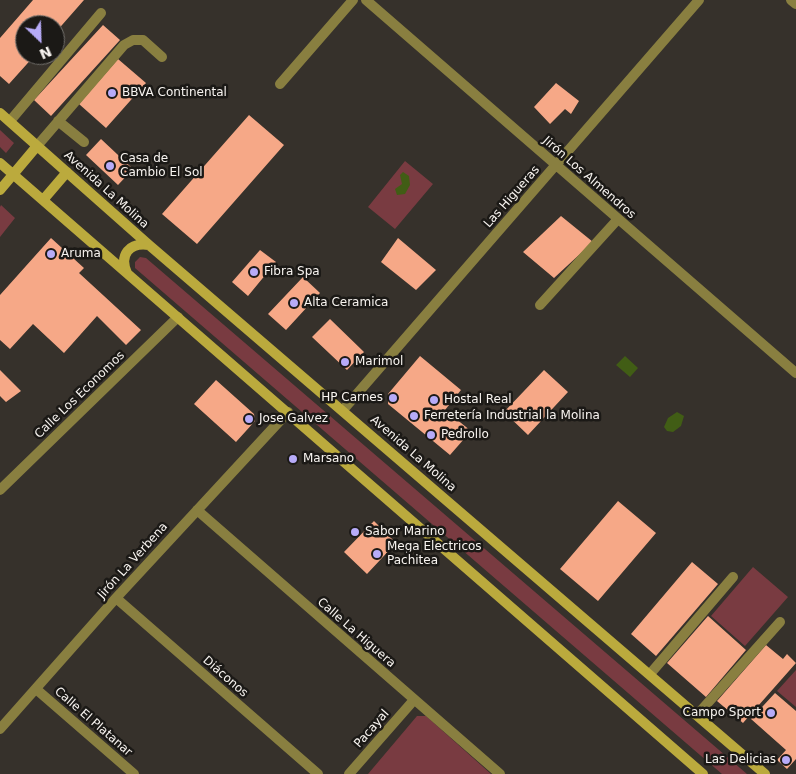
<!DOCTYPE html>
<meta charset="utf-8">
<style>
body{margin:0}
#map{position:relative;width:796px;height:774px;overflow:hidden;background:#36312b;font-family:"DejaVu Sans",sans-serif}
canvas{display:block}
.north{position:absolute;left:15px;top:15px;width:50px;height:50px;box-sizing:border-box;background:#1b1916;border:1px solid #73716d;border-radius:50%;rotate:156deg;font-size:14px;font-weight:700;line-height:20px;text-align:center;color:#f8f4f0}
.north::after{content:'';display:block;margin:auto;width:18px;height:22px;background:#b7abf8;clip-path:polygon(50% 0,100% 100%,50% 72%,0 100%)}
</style>
<div id="map">
<canvas width="796" height="774"></canvas>
<div class="north">N</div>
</div>
<script>
const context = document.querySelector('canvas').getContext('2d');
context.lineJoin = 'round';
function paint(path, color) {
  context.fillStyle = color;
  context.fill(path, 'evenodd');
}
function strokePath(path, color, width, dash) {
  context.strokeStyle = color;
  context.lineWidth = width;
  context.lineCap = dash ? 'butt' : 'round';
  context.setLineDash(dash || []);
  context.stroke(path);
}
function label(font, color, halo, rows, align = 'center') {
  context.font = font + ' "DejaVu Sans",sans-serif';
  context.lineWidth = 5;
  context.setLineDash([]);
  context.textBaseline = 'middle';
  context.strokeStyle = halo;
  context.fillStyle = color;
  for (const [text, x, y, turn = 0] of rows) {
    context.save();
    context.translate(x, y);
    context.rotate((+turn || 0) * Math.PI / 180);
    context.textAlign = isNaN(turn) ? turn : align;
    if (halo) context.strokeText(text, 0, 0);
    context.fillText(text, 0, 0);
    context.restore();
  }
}
paint(new Path2D(`
 M0,130L14,143L6,153L0,147Z
 M405,161L433,184L395,229L368,207Z
 M1,205L15,218L0,237V207Z
 M140,257L146,258L747,774H722L135,268V262Z
 M753,567L788,597L745,646L711,616Z
 M796,670V707L777,691Z
 M417,716H426L491,774H368Z`), '#793b41');
paint(new Path2D(`
 M403,172L409,176L410,185L405,194L397,195L395,189L402,184L400,175Z
 M625,356L638,368L630,377L616,365Z
 M677,412L684,416L681,426L673,432L667,431L664,427L668,418Z`), '#415d15');
paint(new Path2D(`
 M33,0H84L55,33V25H25V55H35L9,84L0,76V38Z
 M103,25L120,40L51,116L34,100Z
 M118,59L146,83L106,128L79,104Z
 M556,83L579,101L571,114L565,109L550,124L534,107Z
 M249,115L284,145L197,244L162,214Z
 M101,139L133,169L118,185L86,155Z
 M561,216L593,242L554,278L523,252Z
 M51,238L84,268L79,273L141,330L126,345L97,316L64,353L33,324L10,349L0,340V295Z
 M398,238L436,270L416,290L381,262Z
 M260,250L276,262L248,296L232,282Z
 M303,277L320,293L286,330L268,314Z
 M330,319L364,352L347,370L312,337Z
 M420,356L461,390L445,410L471,431L450,455L388,404V394Z
 M0,370L21,391L6,402L0,396Z
 M544,370L568,392L528,435L504,412Z
 M216,380L254,414L255,421L236,442L194,404Z
 M618,501L656,533L598,601L560,569Z
 M374,521L396,543L367,574L344,552Z
 M692,562L718,584L656,656L631,634Z
 M708,616L746,650L706,697L667,663Z
 M766,645L783,659L787,654L796,663L743,723L717,701Z
 M775,693L796,711V759L787,769L777,760L786,750L751,719Z`), '#f6a887');
strokePath(new Path2D(`
 M280,84L353,0
 M10,121L101,13
 M58,121L84,142
 M37,146L124,45L133,40H143L162,57
 M650,674L733,577
 M697,715L780,622`), '#897f40', 10);
strokePath(new Path2D(`
 M366,0L796,373
 M791,0L796,4
 M540,305L618,219
 M343,410L699,0
 M0,490L178,317
 M197,510L500,774
 M116,598L318,774
 M36,689L134,774
 M0,729L116,598L288,412
 M349,774L413,701`), '#897f40', 10);
strokePath(new Path2D(`
 M0,113L149,245L765,774
 M0,163L703,774
 M0,190L37,146
 M43,200L67,172
 M127,273C119,255 129,242 149,245`), '#bbaa3d', 10);
for (const [x, y, r, color] of [
 [112,93,5,"#b7abf8"],
 [110,166,5,"#b7abf8"],
 [51,254,5,"#b7abf8"],
 [254,272,5,"#b7abf8"],
 [294,303,5,"#b7abf8"],
 [345,362,5,"#b7abf8"],
 [393,398,5,"#b7abf8"],
 [434,400,5,"#b7abf8"],
 [414,416,5,"#b7abf8"],
 [249,419,5,"#b7abf8"],
 [431,435,5,"#b7abf8"],
 [293,459,5,"#b7abf8"],
 [355,532,5,"#b7abf8"],
 [377,554,5,"#b7abf8"],
 [771,713,5,"#b7abf8"],
 [786,760,5,"#b7abf8"]
]) {
  const dot = new Path2D();
  dot.arc(x, y, r, 0, 2 * Math.PI);
  context.fillStyle = color;
  context.fill(dot);
  strokePath(dot, '#1b1916', 2);
}
label('12px', '#f8f4f0', '#1b1916', [
 ["BBVA Continental",122,93],
 ["Casa de",120,159],
 ["Cambio El Sol",120,173],
 ["Aruma",61,254],
 ["Fibra Spa",264,272],
 ["Alta Ceramica",304,303],
 ["Marimol",355,362],
 ["HP Carnes",383,398,"right"],
 ["Hostal Real",444,400],
 ["Ferretería Industrial la Molina",424,416],
 ["Jose Galvez",259,419],
 ["Pedrollo",441,435],
 ["Marsano",303,459],
 ["Sabor Marino",365,532],
 ["Mega Electricos",387,547],
 ["Pachitea",387,561],
 ["Campo Sport",761,713,"right"],
 ["Las Delicias",776,760,"right"]
], 'left');
label('12px', '#f8f4f0', '#1b1916', [
 ["Jirón Los Almendros",589,178,41],
 ["Avenida La Molina",106,190,42],
 ["Las Higueras",512,197,-49],
 ["Calle Los Economos",80,395,-44],
 ["Avenida La Molina",413,454,41],
 ["Jirón La Verbena",133,561,-48],
 ["Calle La Higuera",356,633,41],
 ["Diáconos",225,677,41],
 ["Calle El Platanar",93,722,41],
 ["Pacayal",372,729,-49]
]);
</script>
